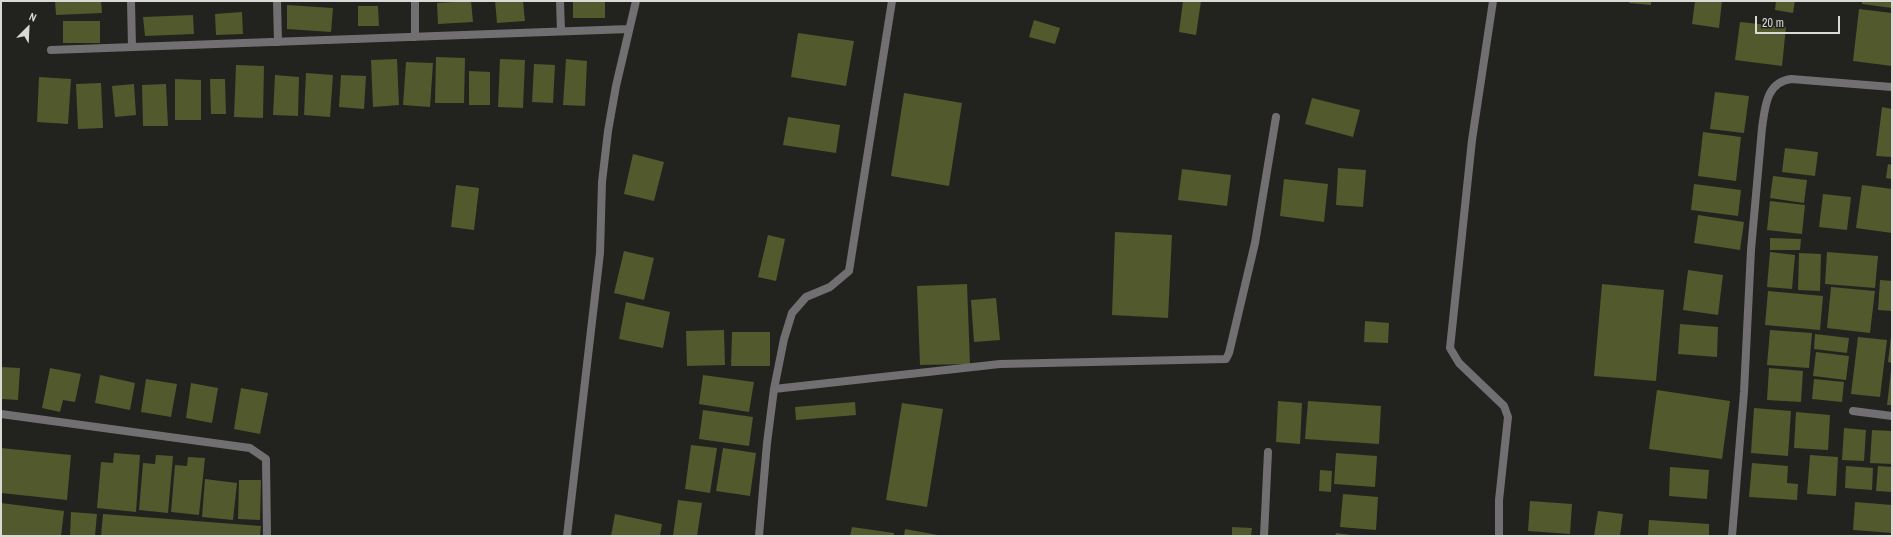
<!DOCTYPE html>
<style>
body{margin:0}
#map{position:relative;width:1893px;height:537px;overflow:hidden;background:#22231e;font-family:"Archivo Narrow",sans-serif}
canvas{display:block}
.frame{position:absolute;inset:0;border:2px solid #d9dad6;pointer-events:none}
.north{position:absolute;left:8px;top:8px;width:40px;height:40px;-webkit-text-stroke:3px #22231e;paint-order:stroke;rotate:24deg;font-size:11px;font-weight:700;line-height:16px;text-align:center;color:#d9dad6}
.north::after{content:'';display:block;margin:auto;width:14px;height:18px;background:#d9dad6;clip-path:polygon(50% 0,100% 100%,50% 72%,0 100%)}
.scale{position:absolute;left:1755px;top:16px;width:85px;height:18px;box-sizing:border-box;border:2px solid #d9dad6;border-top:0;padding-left:5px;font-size:12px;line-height:14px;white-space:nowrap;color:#d9dad6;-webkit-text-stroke:3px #22231e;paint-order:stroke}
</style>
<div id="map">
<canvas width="1893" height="537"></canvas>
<div class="frame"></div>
<div class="north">N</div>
<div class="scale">20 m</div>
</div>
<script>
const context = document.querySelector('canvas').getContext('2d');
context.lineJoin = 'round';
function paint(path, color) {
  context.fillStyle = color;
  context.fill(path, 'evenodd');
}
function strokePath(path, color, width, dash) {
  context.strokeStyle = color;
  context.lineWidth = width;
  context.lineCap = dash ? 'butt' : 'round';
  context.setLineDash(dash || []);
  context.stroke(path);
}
paint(new Path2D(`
 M55,1H101L102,13L56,15Z
 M471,1L473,22L438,24L437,3Z
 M495,1H523L525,21L497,23Z
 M573,1H605V18H573Z
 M1183,1H1201L1196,35L1179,32Z
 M1630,1H1651V5L1629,3Z
 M1695,1H1722L1719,28L1692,24Z
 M1776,1H1795L1793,13L1775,10Z
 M1862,1H1892V8L1862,4Z
 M287,5L333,8L331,32L287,29Z
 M358,6H378L379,26H358Z
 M1859,9L1892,13V66L1853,61Z
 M242,12L243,34L216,35L215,14Z
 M193,15L194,34L145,36L143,17Z
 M1034,20L1060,28L1055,44L1029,37Z
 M63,21H100V43H63Z
 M1740,22L1786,27L1782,66L1735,60Z
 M798,33L854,41L846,86L791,77Z
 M436,57L465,58L464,103H435Z
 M397,59L399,105L373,107L371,60Z
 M500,59L525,60L523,108L498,107Z
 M566,59L587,61L585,106L563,105Z
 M406,62L433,63L430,107L403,105Z
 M534,64L555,65L553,103L532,102Z
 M236,65L264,66L263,118L234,117Z
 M469,71L490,72V105H469Z
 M306,73L333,75L330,117L304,115Z
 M275,75L299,77L298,116L273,115Z
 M341,75L366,76L364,109L339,107Z
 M39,77L71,79L68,124L37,122Z
 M175,79L201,80V120H175Z
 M210,79H225L226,114H211Z
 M101,83L103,128L78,129L76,84Z
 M134,84L136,115L115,117L112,86Z
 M166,84L168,126H143L142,85Z
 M1715,92L1749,96L1744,133L1710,129Z
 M904,93L962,103L949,186L891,176Z
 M1312,98L1360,110L1353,137L1305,124Z
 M1882,107L1892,109V157L1876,156Z
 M788,117L840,125L836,153L783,145Z
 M1703,132L1741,137L1736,181L1698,176Z
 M1785,148L1818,152L1815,176L1782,172Z
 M633,154L664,162L654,201L624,194Z
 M1888,164L1892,165V179L1886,178Z
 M1338,168L1366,170L1363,207L1336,205Z
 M1182,169L1231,175L1227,206L1178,200Z
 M1773,176L1807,180L1804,203L1770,198Z
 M1284,179L1328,184L1324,222L1280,216Z
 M1694,184L1741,190L1738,216L1691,210Z
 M456,185L479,188L474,230L451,227Z
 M1862,185L1892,189V233L1856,228Z
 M1823,194L1851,197L1847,230L1819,227Z
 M1770,201L1805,205L1802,234L1767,230Z
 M1698,215L1744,222L1740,250L1694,243Z
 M1115,232L1172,235L1168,318L1112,315Z
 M768,235L785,239L776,281L758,277Z
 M1770,238L1801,239L1800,250H1770Z
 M624,251L654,258L644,300L614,293Z
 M1770,252L1795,255L1792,289L1767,287Z
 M1827,252L1878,256L1875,288L1825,284Z
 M1799,253L1821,254L1820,291L1798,290Z
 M1688,270L1723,275L1718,315L1683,310Z
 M1880,280L1892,281V311L1878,310Z
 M967,284L970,364L920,365L917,286Z
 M1602,284L1664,290L1656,381L1594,376Z
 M1831,287L1875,291L1870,333L1827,328Z
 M1768,291L1823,296L1820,330L1765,325Z
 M996,298L1000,340L974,342L971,300Z
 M626,302L670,312L663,348L619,339Z
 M1365,321L1389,323L1388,343L1364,342Z
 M1680,324L1718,327L1717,357L1678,354Z
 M724,330L725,365L687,366L686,331Z
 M1770,330L1812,333L1809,368L1767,365Z
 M732,332H770V366H731Z
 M1815,334L1849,338L1847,353L1814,349Z
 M1891,336H1892V363L1888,362Z
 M1858,337L1887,340L1880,397L1851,394Z
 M1816,352L1849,356L1846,380L1813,376Z
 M1,367L20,368L18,400L1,399Z
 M50,368L81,374L75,402L63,400L60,412L42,408Z
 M1769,368L1803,371L1801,402L1767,400Z
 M1891,371H1892V405H1887Z
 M100,375L135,383L130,410L95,403Z
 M703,375L754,382L749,412L699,404Z
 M146,379L177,384L171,417L141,412Z
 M1814,379L1844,382L1842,402L1812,399Z
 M191,383L218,388L212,423L186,418Z
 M241,388L268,393L260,434L234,429Z
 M1657,390L1730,401L1722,459L1649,449Z
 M1278,401L1302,403L1300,444L1276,442Z
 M1308,401L1381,406L1379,444L1305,439Z
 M855,402L856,415L796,420L795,407Z
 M902,403L943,409L927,507L886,500Z
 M1754,408L1791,411L1788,456L1751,453Z
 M703,410L753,417L749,446L699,439Z
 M1796,412L1830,415L1828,450L1794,448Z
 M1844,428L1866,430L1864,461L1842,460Z
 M1872,430L1892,431V464L1870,463Z
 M691,445L717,448L710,493L685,489Z
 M1,448L71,455L67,500L1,493Z
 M723,448L756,453L750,496L716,491Z
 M114,453L140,455L136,512L97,508L101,462L113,463Z
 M1336,453L1377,456L1375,487L1334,484Z
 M156,455L173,456L168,513L139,510L143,463L155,464Z
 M1810,455L1838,457L1836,496L1807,494Z
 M188,457L205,458L199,515L171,512L175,465L187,466Z
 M1752,463L1788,466L1787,483L1798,484L1797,500L1749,497Z
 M1846,466L1873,468L1872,490L1845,488Z
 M1878,466L1892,467V492L1876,491Z
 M1670,467L1709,470L1707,499L1669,496Z
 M1320,470L1332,471L1331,492L1319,491Z
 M205,479L237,483L233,520L202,517Z
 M239,480H261L260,520L238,519Z
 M1343,494L1378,497L1376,530L1340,527Z
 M678,500L702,503L697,536H673Z
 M1530,501L1572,504L1570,534L1528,531Z
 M1855,502L1892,505V533L1853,530Z
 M1,503L64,511L61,536H1Z
 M1598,511L1623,514L1620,536H1594Z
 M71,512L97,514L95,536H70Z
 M103,514L261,526L260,536H101Z
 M615,514L662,524L660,536H611Z
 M1649,520L1709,524V536H1648Z
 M852,527L894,533V536H850Z
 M1232,527L1252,528L1251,536H1232Z
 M905,529L938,535V536H904Z
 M1336,533L1351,535V536H1335Z`), '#51592d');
strokePath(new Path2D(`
 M131,1L132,47
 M277,1L278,42
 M415,1V37
 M560,1L561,31
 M1493,1L1472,140L1450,348L1459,363L1504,406L1508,417L1499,500V536
 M51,50L629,29
 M774,389L1000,364L1226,359L1229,353L1255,243L1276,117
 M1853,411L1892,416
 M1,414L250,448L266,459L267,536
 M567,536L600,253L602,182L608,131L616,86L636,1
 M759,536L767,443L774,389L784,339L792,313L806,297L830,287L849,271L892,1
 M1264,536L1268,452
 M1732,536L1744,392L1751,250L1762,128C1765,108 1766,82 1791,79L1892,87`), '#726f72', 8);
</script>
